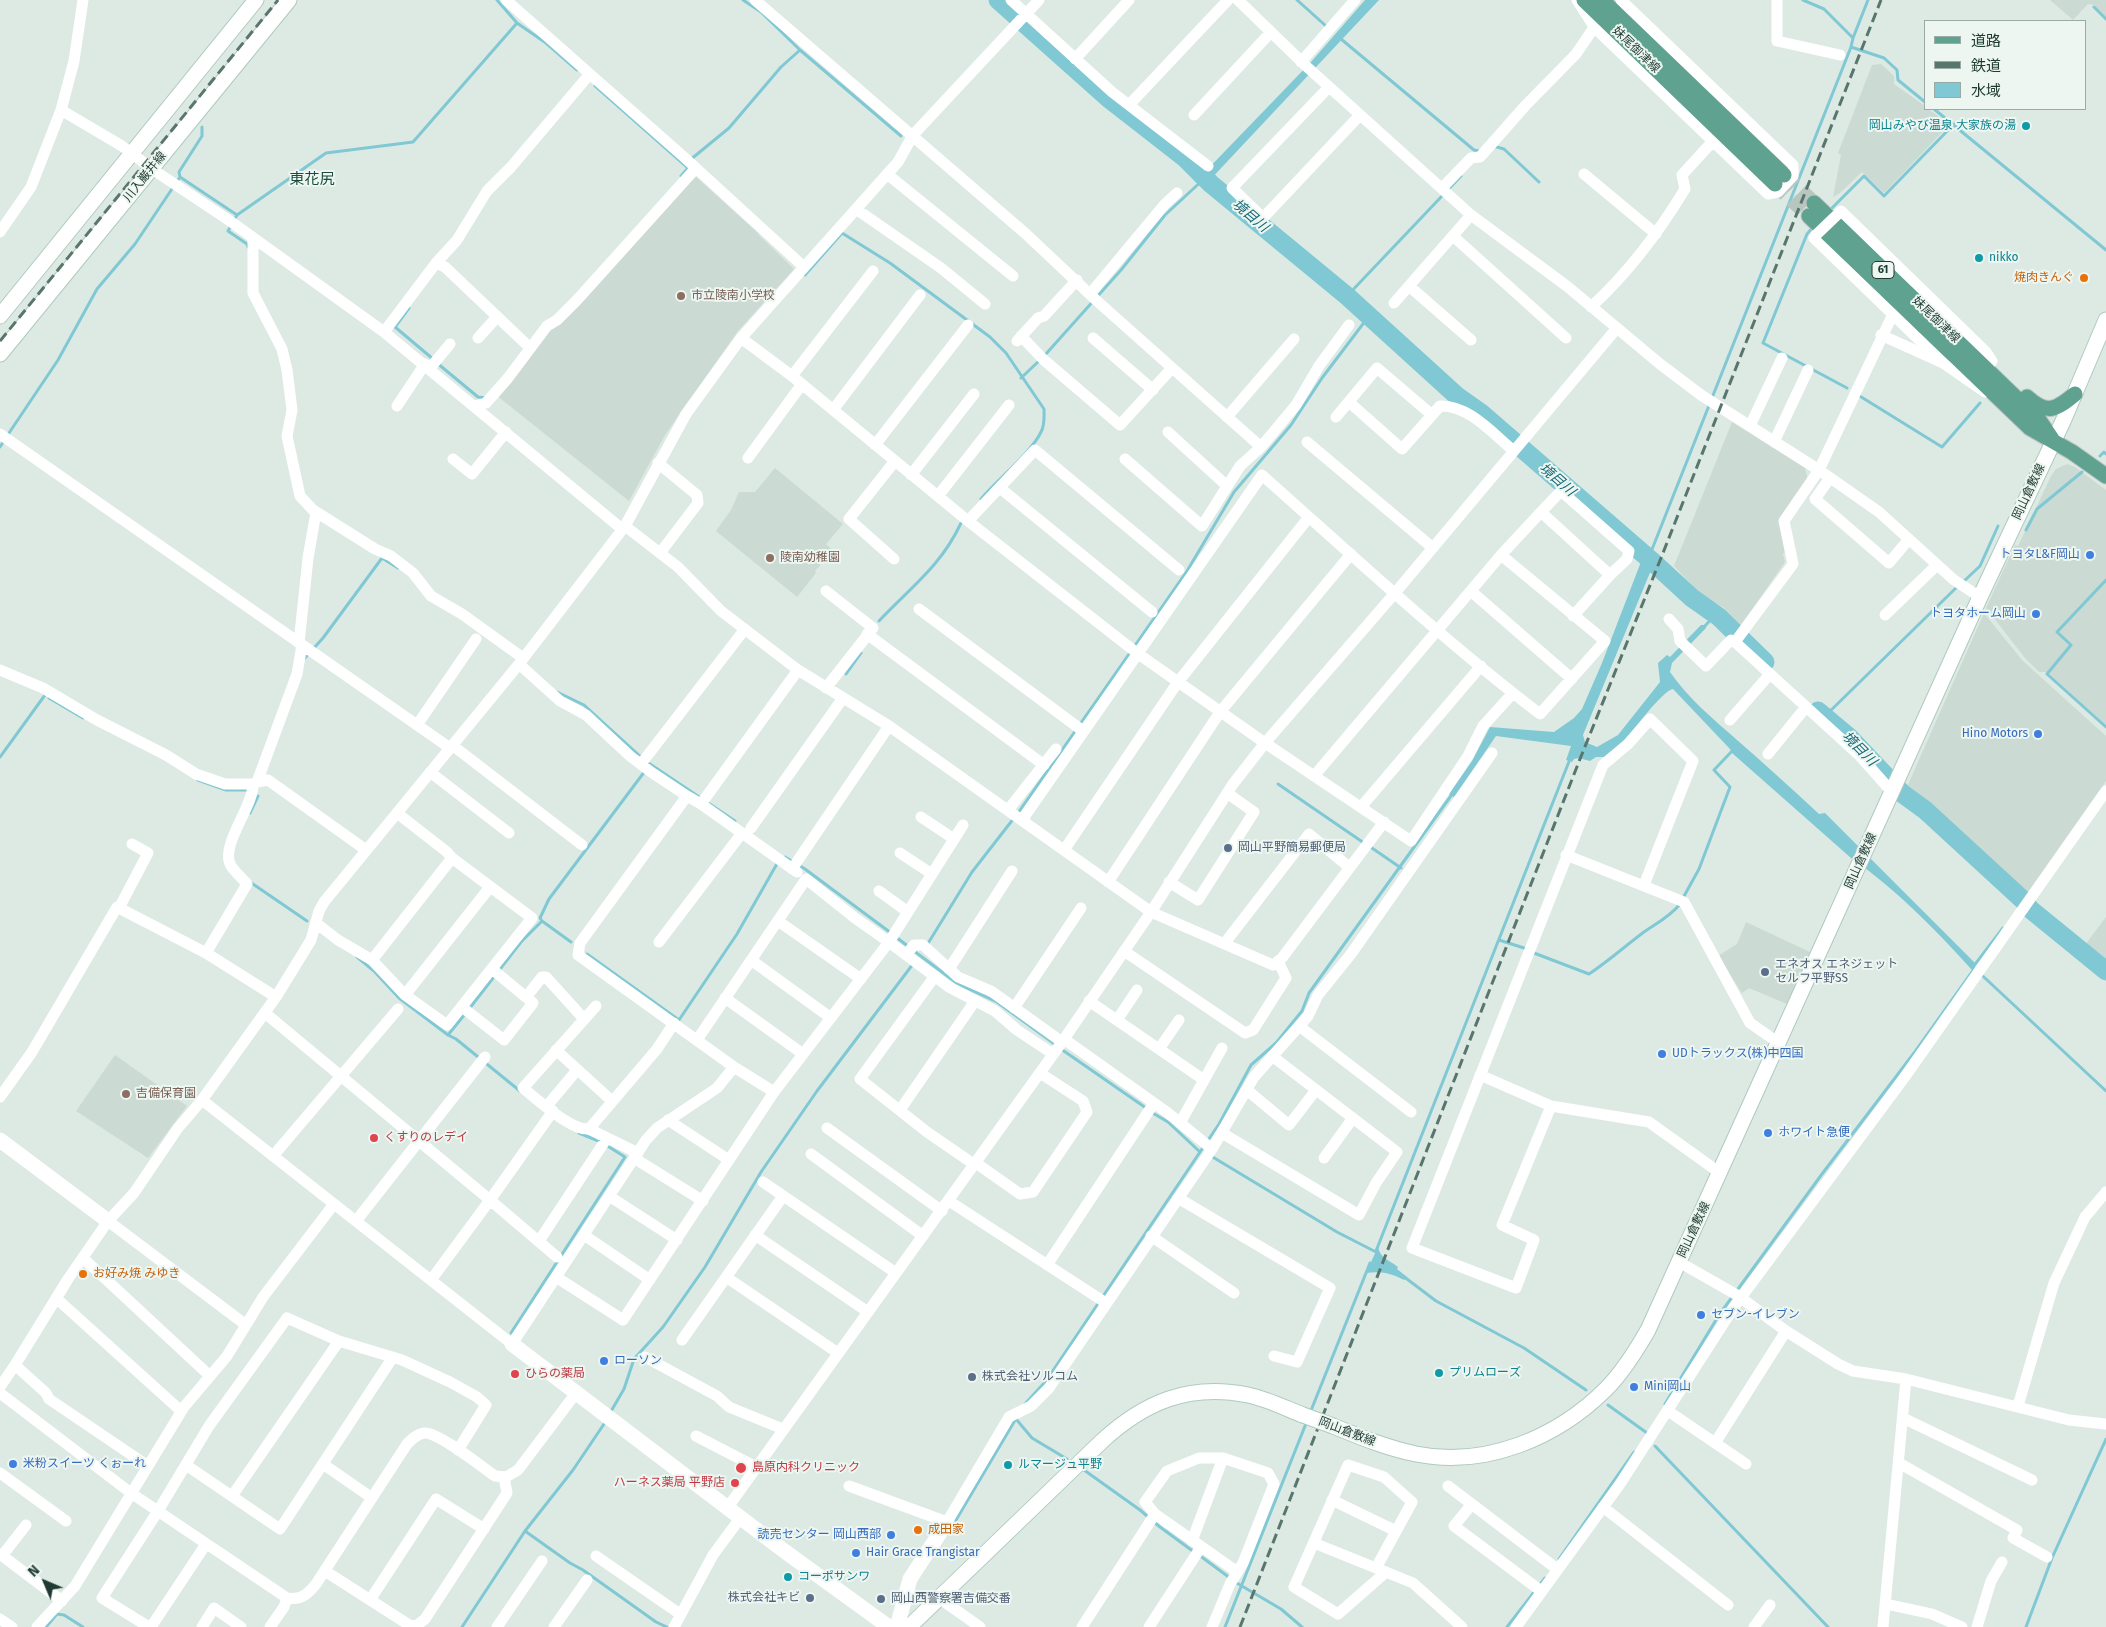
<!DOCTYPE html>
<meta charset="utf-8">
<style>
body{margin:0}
#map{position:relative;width:2106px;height:1627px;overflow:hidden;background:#ddeae4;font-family:"Fira Sans","Noto Sans JP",sans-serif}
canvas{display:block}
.legend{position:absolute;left:1924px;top:20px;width:162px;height:90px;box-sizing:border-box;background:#edf6f1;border:1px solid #9aaba5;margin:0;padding:6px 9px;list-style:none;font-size:15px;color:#1e3a32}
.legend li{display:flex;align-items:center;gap:10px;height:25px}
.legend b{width:25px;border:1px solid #9aaba5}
.north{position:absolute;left:20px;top:1557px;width:50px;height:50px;-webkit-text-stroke:4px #edf6f1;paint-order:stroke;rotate:315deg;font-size:14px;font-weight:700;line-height:20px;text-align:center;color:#1e3a32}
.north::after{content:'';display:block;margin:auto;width:18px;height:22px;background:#1e3a32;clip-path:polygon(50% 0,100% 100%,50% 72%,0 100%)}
</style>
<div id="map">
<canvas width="2106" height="1627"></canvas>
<ul class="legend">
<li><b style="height:6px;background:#5ea28f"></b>道路</li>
<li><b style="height:6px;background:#58766d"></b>鉄道</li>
<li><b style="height:14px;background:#80c8d3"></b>水域</li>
</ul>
<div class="north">N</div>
</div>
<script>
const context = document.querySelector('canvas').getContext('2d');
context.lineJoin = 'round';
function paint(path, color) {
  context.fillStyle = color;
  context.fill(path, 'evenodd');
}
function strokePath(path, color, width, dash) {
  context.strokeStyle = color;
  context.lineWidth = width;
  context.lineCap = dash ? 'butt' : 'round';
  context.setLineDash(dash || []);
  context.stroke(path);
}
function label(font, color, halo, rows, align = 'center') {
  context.font = font + ' "Fira Sans","Noto Sans JP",sans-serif';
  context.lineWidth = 4;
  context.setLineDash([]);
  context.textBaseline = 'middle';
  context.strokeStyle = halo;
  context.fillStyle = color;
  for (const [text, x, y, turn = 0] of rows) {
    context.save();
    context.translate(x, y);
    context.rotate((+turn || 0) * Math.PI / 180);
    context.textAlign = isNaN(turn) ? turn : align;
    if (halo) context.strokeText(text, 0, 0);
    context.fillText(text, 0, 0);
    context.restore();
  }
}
paint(new Path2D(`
 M2050,0H2106V18L2094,5L2088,4L2073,20Z
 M1881,64L1894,76V84L1925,106V109H1928L1950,124L1884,193L1862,172L1840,193L1833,197L1841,155L1838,153L1872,65Z
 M694,175L758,233L759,235L794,269L738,331L665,435L629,501L496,395L549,328Z
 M1732,422L1805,468L1808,481L1779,521L1785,552L1783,554L1785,562L1741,625L1723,607L1702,596L1674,566Z
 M2067,464L2075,467L2106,490V725L2047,672H2039L2025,658L1986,608L2015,545L2018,546L2051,476L2056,469Z
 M775,468L843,524L826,544L833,551L815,571L816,573L797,597L716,531L731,510L739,492H755Z
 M1984,613L2022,660L2106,736V781L2025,898L1906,789Z
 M2106,917V963L2085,945Z
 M1746,922L1810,952L1787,1004L1749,988L1742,993L1718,956L1737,944Z
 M115,1055L187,1106L148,1158L76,1111Z`), '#cbdad3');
paint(new Path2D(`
 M1365,0H1379L1208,182L1202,175L1311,62Z
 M1644,554L1654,563L1583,735L1585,742L1597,747L1618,735L1660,682L1658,663L1667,655L1670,657L1701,625H1705L1706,628L1672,663L1670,672C1688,698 1713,719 1737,740C1765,764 1792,789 1819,814L1825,813L1975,963L1972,970C1936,930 1896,889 1851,858L1732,753L1730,749L1673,689C1662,691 1634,730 1625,740C1619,746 1611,752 1604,757H1596L1590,761L1579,758L1574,759L1572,762L1566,760L1571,746L1496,736L1454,797L1449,794L1472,761L1490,727L1554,732L1574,718L1582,709L1602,663Z
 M1378,1247C1380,1258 1389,1260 1398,1267L1397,1269L1407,1277L1404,1280C1391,1273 1381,1271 1366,1273Z`), '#80c8d3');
strokePath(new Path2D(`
 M497,0L517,23L546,43L577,70
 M743,0L761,12L800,50L901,136
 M1297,0L1326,26
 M1803,0L1824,9L1853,38L1851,47L1884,58L1897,70L1898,80L1925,102
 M2094,7L2106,19
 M1853,38L1868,0
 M1341,39L1474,150L1479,151
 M595,86L689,169
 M1934,109L2106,250
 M202,127V136L179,172L180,177L237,215L228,231L247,244L248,247
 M1493,146L1504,149L1539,182
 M690,160L729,128L781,67L800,50
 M681,176L688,168
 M1828,212L1864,176L1884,196L1954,124
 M237,215L326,153L413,142L517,23
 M1813,227L1807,234L1763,343L1847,388
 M804,274L805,275L842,233L890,263L990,337L1006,353L1044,409C1044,417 1045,425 1041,432C1031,453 997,480 981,499
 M1347,296L1461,176
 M409,308L395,327L433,359
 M1045,355L1121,270L1165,215L1206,177
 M437,363L478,397L486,398
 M1021,378L1040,360
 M1858,395L1942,447L1980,403
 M7,436L58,360L97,289L135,244L180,177
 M0,447L4,441
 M2100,456L2104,452L2106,454
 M2026,530L2037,509L2082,472
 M382,558L398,568
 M1647,562L1851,47
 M2106,580L2057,632L2071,645L2047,674L2106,727
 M1963,582L1980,566L1998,526
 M879,621C911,587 941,566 961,523
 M1704,627L1715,615
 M303,660L323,638L382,558
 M846,674L861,653
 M557,692L584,705L642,758
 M49,698L83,718
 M1824,717L1958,586
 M0,757L45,695
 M647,762L735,821
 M198,780L226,790H250
 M1278,784L1364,843
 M250,813L258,796
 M1018,813L1187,571L1234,492L1291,425L1322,378L1369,316
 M1369,846L1401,868
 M785,857L805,869L891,933
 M250,882L307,921
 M1683,898L1699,869L1730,787L1714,770L1734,749
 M542,921L571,942
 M896,937L909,947
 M1499,940L1524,948
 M927,945L972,872L1014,818
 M914,951L958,984L997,1002L1056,1045
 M1534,953L1589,974C1607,962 1623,948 1640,935C1653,925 1669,918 1680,904
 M587,954L679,1020L737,934L778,862
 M357,957L374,971L399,998L448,1035L456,1039L520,1091
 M1971,965L2106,1091
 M1973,967L2003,928
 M469,1009L521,942L542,921L540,918L549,899L645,771
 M448,1035L465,1014
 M1061,1049L1146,1108
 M1151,1112L1168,1122L1200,1152
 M579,1133L601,1142
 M1211,1156L1337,1232L1376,1252
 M1376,1251L1570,759
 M1403,1276L1436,1301L1524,1348L1586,1390
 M511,1333L625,1157L606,1145
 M1665,1404L1719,1315L1822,1174L1914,1053L1974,969
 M1024,1405L1046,1381L1200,1152L1219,1124L1251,1065L1276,1043L1302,1011L1309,993L1453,793
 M1608,1405L1647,1433
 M610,1413L624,1389L634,1359L663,1327L705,1267L761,1172L817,1091L913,964
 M1310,1413L1370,1263
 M1016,1419L1032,1438L1067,1459
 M1655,1446L1828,1627
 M1084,1470L1140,1510L1160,1527L1194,1552
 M953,1525L1017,1417
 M525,1531L570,1563L583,1570L656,1622L667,1627
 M1199,1555L1230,1578
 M1559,1559L1634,1452
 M1235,1582L1281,1609L1302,1627
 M46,1627L57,1614L64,1615L83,1627
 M462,1627L525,1531L573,1470L606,1421
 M1225,1627L1307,1421
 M1507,1627L1545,1578
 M2026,1627L2052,1558L2106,1439`), '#80c8d3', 3);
strokePath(new Path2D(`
 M998,0L1108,98L1185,158L1211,184L1347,296L1457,396L1481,413L1654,563L1692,598L1719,617L1765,662
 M1818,711L1849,737L1903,794L1925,810L2024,901L2030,909L2106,971`), '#80c8d3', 19);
strokePath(new Path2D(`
 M1784,175L1814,203
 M1775,184L1809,216`), '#b7c7c0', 15, [15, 8]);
const secondary = new Path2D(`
 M0,316L256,0
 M0,354L289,0
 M1333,1426C1360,1437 1387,1448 1416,1454C1485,1468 1557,1438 1606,1389C1623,1372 1636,1351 1648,1330L1980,597L2064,419L2106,320
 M909,1627L1101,1442C1144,1402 1189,1383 1248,1395C1267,1399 1285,1408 1303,1415`);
const primary = new Path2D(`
 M1584,0L1775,184
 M1602,0L1784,175
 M1814,203L2039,420L2052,439
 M1809,216L2030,428L2072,452L2106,476
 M2027,397C2047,415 2056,410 2075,394`);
strokePath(secondary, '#afcac0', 17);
strokePath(primary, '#bcc4c2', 17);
strokePath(new Path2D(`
 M506,0L685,158L804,267
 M755,0L1026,234L1097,301L1261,447
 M1011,0L1112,92L1208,166
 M1238,0L1306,66L1471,215L1568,287L1660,364L1701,395L1819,470L1879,512L1954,580L1980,597
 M1577,0L1595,28L1768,194L1778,192L1793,176V165L1621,0
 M1777,0V41L1840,55
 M1075,59L1129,0
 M1301,62L1355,0
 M1329,87L1232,188L1263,218L1360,115
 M1129,105L1228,0
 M61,110L122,146L152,169L230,221L384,332L622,529
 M1194,115L1271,32
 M887,174L1013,276
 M1584,174L1656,234
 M1442,188L1471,158L1480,157L1525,106L1576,54L1597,23
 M856,209L941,268L985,304
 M1839,213L1841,211L1986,352L1992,361L1982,375
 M0,232L31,187L61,110L74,61L83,0
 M1816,235L1814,238L1943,363
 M1453,236L1566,338
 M253,238V293L282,349L287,370L292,410L287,436L300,496L313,510L375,549L391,556L413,573L431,596L462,614L523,658
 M436,263L445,267L525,343
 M1409,286L1471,340
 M1090,294L1165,204L1177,193
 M1394,303L1471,215
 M1591,307C1629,272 1659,232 1685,189L1682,175L1713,141
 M384,332L436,263L457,240L487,191L511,167L589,75
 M1881,335L1943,363L1985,392
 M1021,336L1044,360L1120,425L1172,368
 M478,338L497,317
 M741,338L792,376L968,521L1137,653L1265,743L1411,841L1468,756L1483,726L1513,693
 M1093,338L1153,390
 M1017,341L1038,318L1044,316L1077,280
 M430,368L450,344
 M792,376L873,271
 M1349,402L1402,449L1440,406C1469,405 1493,434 1514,451
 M397,406L425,364
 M475,406L486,403L508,378L547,326L557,320L577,300L696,168
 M833,410L920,295
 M1227,417L1294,339
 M1336,417L1377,368L1432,415
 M1750,426L1782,358
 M1168,432L1226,485
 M0,434L450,748
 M1307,442L1433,548
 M1774,442L1808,370
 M875,445L968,325
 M748,458L802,384
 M453,459L472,474L506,432
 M1125,459L1202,526L1240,466L1261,447L1296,405L1319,366L1349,325
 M658,463L697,495L698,503L660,553
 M911,475L974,394
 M1830,478L1815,499L1889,563L1909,539
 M1000,488L1152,612
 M938,496L1009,405
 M1541,512L1561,491L1629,551L1627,559L1610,575
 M968,521L1035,450L1179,570
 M625,526L678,567L721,611L798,670L889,726L1151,912L1273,965L1282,958L1384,822
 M894,559L849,519L895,461
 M826,591L873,628L826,688
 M1472,592L1572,679
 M919,609L1083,731
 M1885,615L1937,565
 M1669,619L1678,629L1680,641L1706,666L1731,640L1735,642
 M867,634L1044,765
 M299,643L308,558L316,512
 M519,664L560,701L586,715L630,756L651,772L687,796
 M0,670L43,688L97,720L166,755L196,774L225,784H253
 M1730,720L1770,674
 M417,725L476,639
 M452,745L582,845
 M1768,754L1806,707
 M641,764L745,629
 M430,772L509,833
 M1314,776L1501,555L1541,512L1610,575L1573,616
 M257,782L268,780L366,850
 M1892,792L1860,756L1735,642L1793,564L1784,521L1819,470L1893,314
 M701,804L797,872
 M1361,807L1481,666
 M1008,810L1056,749
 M397,813L447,852L452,858
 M921,817L954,839
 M1022,820L1262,475C1353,556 1443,640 1540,714L1605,641L1501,555
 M963,825L889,942L949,987L995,1011L1017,1030L1053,1054
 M751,828L843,698
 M1064,850L1178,682L1309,517
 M900,853L932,874
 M1566,855L1684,902L1750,1023L1779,1043
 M452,858L532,918L447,1025L405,995L372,960Z
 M792,869L889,726
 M1108,882L1220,712L1351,554
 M1169,882L1198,900L1254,812L1227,793
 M879,891L908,912
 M119,908L148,853L132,844
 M778,921L861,979
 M316,923L338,940L372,960
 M659,942L742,833
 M1224,944L1309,834L1349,867
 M1124,951L1245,1033L1253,1030L1286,978L1278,961
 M206,953L247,884C242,878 235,872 231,866C219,846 254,806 253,784L257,782L297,674L302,645
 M906,955L914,945H923L958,977L991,991L1062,1042
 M751,960L831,1018
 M949,969L1012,871
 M935,976L860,1079L927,1132L975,1165
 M405,995L490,887
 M527,996L542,977H546L584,1019
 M725,998L803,1054
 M1089,1001L1204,1080
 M596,1006L523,1088C537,1099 571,1131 589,1129L638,1153
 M462,1007L504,1040L533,1003L492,969
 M1014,1008L1081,908
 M265,1013L490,1200L431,1280
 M1117,1020L1137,990
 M1299,1026L1411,1112
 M1064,1039L1168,1113L1212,1149
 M1159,1049L1179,1020
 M556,1050L612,1101
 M1480,1075L1551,1106L1649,1122L1720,1173
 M1247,1090L1289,1125L1316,1090
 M774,1092L734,1067L578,955L580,943L687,796L701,804L798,670
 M0,1097L32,1052L117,907L206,953L276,997
 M202,1100L512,1344L646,1140L657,1128L717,1088L734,1067
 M1551,1106L1502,1225L1534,1240L1516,1288L1412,1248L1603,765L1628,744L1650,719L1693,761L1644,885
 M546,1107L577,1070
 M900,1110L975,1001
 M553,1111L490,1200L557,1257
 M668,1120L729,1160
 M1180,1123L1222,1048
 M827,1128L942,1211
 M589,1129L657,1049L674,1023
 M1222,1133L1359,1215L1376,1183L1397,1152L1272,1056
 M811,1154L923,1236
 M273,1156L398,1009
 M634,1158L703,1201
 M1324,1158L1353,1118
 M976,1163L1020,1194L1033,1192L1087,1112L1083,1101L1040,1073
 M763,1182L896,1273
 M609,1196L677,1240
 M1178,1198L1330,1288L1297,1362L1274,1356
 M949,1201L1106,1303
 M108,1221L246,1325L263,1297L334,1204
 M356,1221L485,1057
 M584,1235L650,1280
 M755,1235L868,1312
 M1151,1236L1234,1293
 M539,1241L607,1138
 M83,1258L210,1376
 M1679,1262L1737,1295L1786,1331L1838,1364L1853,1371L1906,1379L2069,1420L2106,1424
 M1047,1265L1154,1103
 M556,1277L623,1320L774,1092L889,942L855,918L806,879L697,1040
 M726,1277L838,1353
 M56,1298L181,1411
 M682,1340L783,1196
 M645,1357L717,1396L729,1407L783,1429
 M15,1365L46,1393L49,1399L148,1466
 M0,1387L15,1365L68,1279L108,1221L134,1193L178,1128L202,1100L276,997L311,940L319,911L324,902L519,664L625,526L686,414L741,338L898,162L913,135L1039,0
 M0,1393L131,1493L287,1598C301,1600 307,1595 316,1584L407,1444C412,1439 417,1434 424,1433C437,1431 482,1467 495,1476L506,1477L518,1470L576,1393
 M2018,1406L2054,1283L2085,1217L2106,1192
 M1668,1411L1746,1464
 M1903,1418L2032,1480
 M696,1436L756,1467
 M1715,1443L1786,1331
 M1899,1463L2017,1530L2013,1538L2047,1557
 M323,1464L372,1498
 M186,1465L280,1529L393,1357
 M0,1473L66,1521
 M849,1486L947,1522L1009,1417L1031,1406L1049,1388L1212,1149L1254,1077L1308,1016L1318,995L1351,954L1492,753
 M1448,1486L1557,1569
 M232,1496L339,1341
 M1332,1500L1396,1531
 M1472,1504L1454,1526L1541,1591
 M728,1507L1062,1042L1151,912L1233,784L1265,743L1395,593L1617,328
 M1603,1507L1728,1605
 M1192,1541L1223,1458
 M1314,1543L1413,1583L1462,1627
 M0,1554L62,1601
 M2,1556L26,1525
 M596,1556L680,1614
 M1376,1568L1412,1502L1384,1477L1348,1465L1294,1587L1338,1614L1386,1572
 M325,1571L409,1625L416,1626L425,1619L507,1493L504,1477
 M939,1598L980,1627
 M370,1600L436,1499L484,1529
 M1886,1604L1932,1614L1962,1627
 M0,1619L12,1627
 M37,1627L75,1586L184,1407L227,1356L246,1325
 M149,1627L102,1598L158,1511L209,1426L287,1318L339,1341L402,1360L450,1382L477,1397L486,1405L458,1450
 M151,1627L206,1544
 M202,1627L214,1608L241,1627
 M270,1627L284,1607L287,1598
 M497,1627L542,1561
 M554,1627L587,1580
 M674,1627L713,1555L741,1517
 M1082,1627L1155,1514
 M1149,1627L1201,1547
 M1212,1627L1230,1584L1243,1563L1274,1484L1268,1473L1223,1458H1199L1167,1471L1145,1502L1155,1514L1236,1571
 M1516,1627L1620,1484L1734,1307L1904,1078L2106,791
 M1754,1627L1770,1605
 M1883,1627L1906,1379
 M1977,1627L1991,1581L2002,1562`), '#fff', 11);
strokePath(new Path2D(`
 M0,1140L108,1221
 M512,1344L783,1550L889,1627
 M897,1627L910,1579L947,1522`), '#fff', 15);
strokePath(secondary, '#fff', 15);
strokePath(primary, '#5ea28f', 15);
strokePath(new Path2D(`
 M0,341L278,0
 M1240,1627L1580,759L1661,558L1881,0`), '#58766d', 3, [10, 5]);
const secondaryBridge = new Path2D(`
 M1303,1415L1333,1426`);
strokePath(secondaryBridge, '#afcac0', 17, []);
strokePath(new Path2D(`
 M1816,235L1839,213`), '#fff', 11);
strokePath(secondaryBridge, '#fff', 15);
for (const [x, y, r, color] of [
 [2026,126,5,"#0f9aa8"],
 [1979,258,5,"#0f9aa8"],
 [2084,278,5,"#e8710a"],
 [681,296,5,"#8d6e63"],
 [2090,555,5,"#3f7fe0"],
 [770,558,5,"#8d6e63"],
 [2036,614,5,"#3f7fe0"],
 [2038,734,5,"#3f7fe0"],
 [1228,848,5,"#5c6f8a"],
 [1765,972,5,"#5c6f8a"],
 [1662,1054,5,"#3f7fe0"],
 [126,1094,5,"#8d6e63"],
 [1768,1133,5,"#3f7fe0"],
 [374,1138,5,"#e0444e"],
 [83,1274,5,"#e8710a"],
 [1701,1315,5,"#3f7fe0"],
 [604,1361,5,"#3f7fe0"],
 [1439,1373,5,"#0f9aa8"],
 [515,1374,5,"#e0444e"],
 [972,1377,5,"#5c6f8a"],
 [1634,1387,5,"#3f7fe0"],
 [13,1464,5,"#3f7fe0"],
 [1008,1465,5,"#0f9aa8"],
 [741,1468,6,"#e0444e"],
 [735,1483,5,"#e0444e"],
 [918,1530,5,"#e8710a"],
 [891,1535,5,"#3f7fe0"],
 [856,1553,5,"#3f7fe0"],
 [788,1577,5,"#0f9aa8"],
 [810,1598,5,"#5c6f8a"],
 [881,1599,5,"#5c6f8a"]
]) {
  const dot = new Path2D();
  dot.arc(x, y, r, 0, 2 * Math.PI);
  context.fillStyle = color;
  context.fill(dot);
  strokePath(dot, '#edf6f1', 2);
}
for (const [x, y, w] of [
 [1883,270,22]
]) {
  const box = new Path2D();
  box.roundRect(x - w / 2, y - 8.5, w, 17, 4);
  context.fillStyle = '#edf6f1';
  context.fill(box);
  strokePath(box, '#1e3a32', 1);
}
label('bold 11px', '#1e3a32', null, [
 ["61",1883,270]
]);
label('12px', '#1e3a32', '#edf6f1', [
 ["妹尾御津線",1636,50,44],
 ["川入巌井線",145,177,-51],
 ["妹尾御津線",1936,320,44],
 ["岡山倉敷線",2029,492,-65],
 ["岡山倉敷線",1861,861,-66],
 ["岡山倉敷線",1694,1230,-65],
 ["岡山倉敷線",1347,1432,21]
]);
label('12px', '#0d838f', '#edf6f1', [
 ["岡山みやび温泉 大家族の湯",2016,126,"right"],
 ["nikko",1989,258],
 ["プリムローズ",1449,1373],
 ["ルマージュ平野",1018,1465],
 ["コーポサンワ",798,1577]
], 'left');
label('12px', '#c56008', '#edf6f1', [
 ["焼肉きんぐ",2074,278,"right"],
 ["お好み焼 みゆき",93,1274],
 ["成田家",928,1530]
], 'left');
label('12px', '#785e54', '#edf6f1', [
 ["市立陵南小学校",691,296],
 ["陵南幼稚園",780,558],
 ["吉備保育園",136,1094]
], 'left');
label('12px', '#366cbe', '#edf6f1', [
 ["トヨタL&F岡山",2080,555,"right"],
 ["トヨタホーム岡山",2026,614,"right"],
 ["Hino Motors",2028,734,"right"],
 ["UDトラックス(株)中四国",1672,1054],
 ["ホワイト急便",1778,1133],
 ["セブン-イレブン",1711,1315],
 ["ローソン",614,1361],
 ["Mini岡山",1644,1387],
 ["米粉スイーツ くぉーれ",23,1464],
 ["読売センター 岡山西部",881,1535,"right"],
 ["Hair Grace Trangistar",866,1553]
], 'left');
label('12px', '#4e5e75', '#edf6f1', [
 ["岡山平野簡易郵便局",1238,848],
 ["エネオス エネジェット",1775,965],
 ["セルフ平野SS",1775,979],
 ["株式会社ソルコム",982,1377],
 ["株式会社キビ",800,1598,"right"],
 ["岡山西警察署吉備交番",891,1599]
], 'left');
label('12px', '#be3a42', '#edf6f1', [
 ["くすりのレデイ",384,1138],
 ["ひらの薬局",525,1374],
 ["島原内科クリニック",752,1468],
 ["ハーネス薬局 平野店",725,1483,"right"]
], 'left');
label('italic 14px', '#166978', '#edf6f1', [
 ["境目川",1250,216,40],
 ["境目川",1557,480,41],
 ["境目川",1859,749,45]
]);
label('15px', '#194c3f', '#edf6f1', [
 ["東花尻",312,180]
]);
</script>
